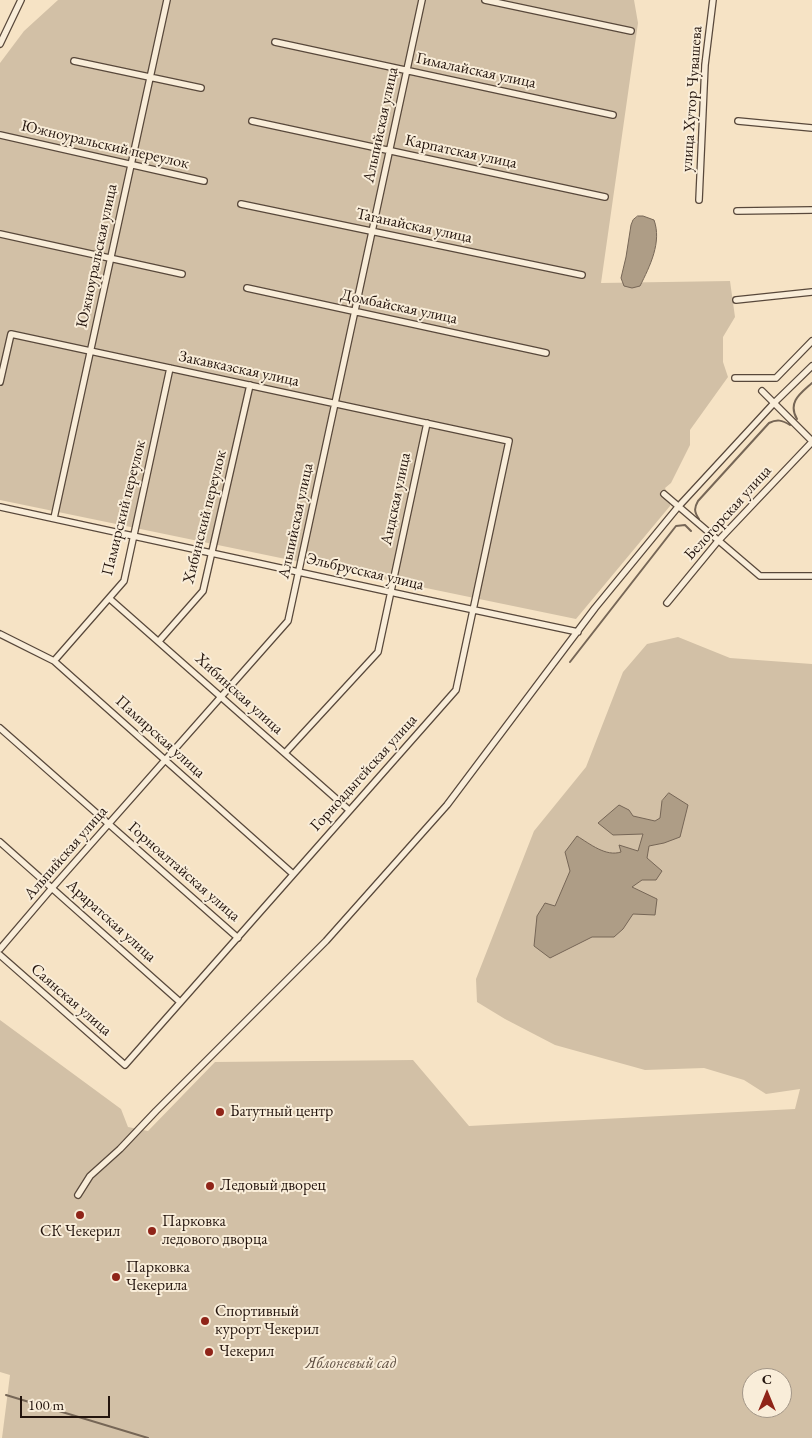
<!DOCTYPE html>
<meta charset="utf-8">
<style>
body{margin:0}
#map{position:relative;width:812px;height:1438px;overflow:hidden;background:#f6e3c5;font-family:"EB Garamond",serif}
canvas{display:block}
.north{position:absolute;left:742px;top:1368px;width:50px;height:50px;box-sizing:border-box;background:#f9edd9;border:1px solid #a39687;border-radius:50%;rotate:0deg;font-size:14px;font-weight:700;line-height:20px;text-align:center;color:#23140d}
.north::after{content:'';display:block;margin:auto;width:18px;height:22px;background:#8f2418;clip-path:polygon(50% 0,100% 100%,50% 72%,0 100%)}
.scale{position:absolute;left:20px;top:1396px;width:90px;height:22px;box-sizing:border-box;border:2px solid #23140d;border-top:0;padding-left:6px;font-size:15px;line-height:18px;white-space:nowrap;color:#23140d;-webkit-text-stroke:4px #f9edd9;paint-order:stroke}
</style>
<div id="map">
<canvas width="812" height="1438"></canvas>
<div class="north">С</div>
<div class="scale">100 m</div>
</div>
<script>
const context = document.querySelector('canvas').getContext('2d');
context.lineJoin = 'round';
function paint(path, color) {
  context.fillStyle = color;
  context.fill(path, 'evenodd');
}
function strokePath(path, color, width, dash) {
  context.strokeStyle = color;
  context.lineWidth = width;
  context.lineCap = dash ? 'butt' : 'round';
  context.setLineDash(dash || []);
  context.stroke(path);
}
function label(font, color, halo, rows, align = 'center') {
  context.font = font + ' "EB Garamond",serif';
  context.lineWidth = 4;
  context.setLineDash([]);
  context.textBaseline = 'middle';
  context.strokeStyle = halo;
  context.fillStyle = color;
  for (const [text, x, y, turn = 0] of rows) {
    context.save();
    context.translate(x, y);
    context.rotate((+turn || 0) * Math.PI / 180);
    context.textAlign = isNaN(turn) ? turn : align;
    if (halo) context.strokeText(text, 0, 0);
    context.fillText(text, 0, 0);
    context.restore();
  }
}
paint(new Path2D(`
 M58,0H634L638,23L601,283L730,281L735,317L723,337V362L728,377L690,430V445L671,483L665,488L670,498V506L576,619L0,500V63L24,31Z
 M678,637L730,658L812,664V1438H2L10,1375L0,1372V1020L121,1109L128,1127L148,1131L215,1062L413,1060L469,1126L795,1109L800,1089L766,1094L744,1080L704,1068L645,1070L555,1045L505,1019L477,1002L476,979L534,831L586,767L623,672L647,644ZM752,1378H782V1408H752Z`), '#d2c0a6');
const water = new Path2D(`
 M638,216H643L654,220C662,242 650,266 640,286L632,288L624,286L621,278L626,257L631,225L633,220Z
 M669,793L688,805L680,837L664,843L649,846L647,858L662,871L656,880H642L632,887L657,899L655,915L633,914L623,929L614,937H592L550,958L534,946L537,916L545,903L555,906L570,871L565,852L577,836C590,844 606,857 621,852L619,845L638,851L643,834L613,835L598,823L619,805L629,810L633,816L655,821L660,818L662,801Z`);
paint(water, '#ae9d86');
strokePath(water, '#766656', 1);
strokePath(new Path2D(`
 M797,419C787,402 801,393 812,383
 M699,519C694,512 694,508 698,501L769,423C777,419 782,420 790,425
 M570,662L676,526L685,525L691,531
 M6,1395L148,1438`), '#766656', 2);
const minor = new Path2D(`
 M485,0L631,31
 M275,42L613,115
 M0,44L21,0
 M74,61L201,88
 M252,121L605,197
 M738,121L812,128
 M0,135L204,181
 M699,200L705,65L713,0
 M241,204L582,275
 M737,211L812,210
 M0,234L182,274
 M247,288L546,353
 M736,300L812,292
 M735,378H776L812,341
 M0,382L11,334L509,441L456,690L125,1065L0,955
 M762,391L812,441
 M664,494L760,576H812
 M0,507C193,548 385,592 578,632
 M54,518L167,0
 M110,599L349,810
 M667,603L718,541L812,442
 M0,634L54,661L293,874
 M159,641L203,591L250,385
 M54,661L124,581L170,368
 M0,728L238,938
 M285,753L378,652L427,423
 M0,842L180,1002
 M0,949L52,888L288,621L422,0
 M78,1195L90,1176L120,1149L156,1111L326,941L447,805L595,608L678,507L774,403L812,366`);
strokePath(minor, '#58483b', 8);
strokePath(minor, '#f9edd9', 5.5);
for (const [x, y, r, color] of [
 [220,1112,5,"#8f2418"],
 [210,1186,5,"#8f2418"],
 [80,1215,5,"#8f2418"],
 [152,1231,5,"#8f2418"],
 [116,1277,5,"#8f2418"],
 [205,1321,5,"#8f2418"],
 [209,1352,5,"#8f2418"]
]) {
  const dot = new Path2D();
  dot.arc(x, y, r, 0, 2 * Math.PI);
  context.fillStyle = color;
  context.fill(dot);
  strokePath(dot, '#f9edd9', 2);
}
label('16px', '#23140d', '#f9edd9', [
 ["Гималайская улица",476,71,12],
 ["улица Хутор Чувашева",692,99,-86],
 ["Альпийская улица",381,125,-78],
 ["Южноуральский переулок",105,145,13],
 ["Карпатская улица",461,152,12],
 ["Таганайская улица",414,226,12],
 ["Южноуральская улица",97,256,-78],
 ["Домбайская улица",399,307,12],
 ["Закавказская улица",239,369,12],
 ["Андская улица",396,499,-78],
 ["Памирский переулок",124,508,-76],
 ["Белогорская улица",728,513,-48],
 ["Хибинский переулок",205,517,-76],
 ["Альпийская улица",296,521,-78],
 ["Эльбрусская улица",365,572,13],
 ["Хибинская улица",239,694,42],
 ["Памирская улица",160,737,42],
 ["Горноадыгейская улица",364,773,-48],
 ["Альпийская улица",66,853,-49],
 ["Горноалтайская улица",184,872,41],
 ["Араратская улица",111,921,42],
 ["Саянская улица",71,1000,41]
]);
label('16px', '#23140d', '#f9edd9', [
 ["Батутный центр",230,1112],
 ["Ледовый дворец",220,1186],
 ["Парковка",162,1222],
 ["ледового дворца",162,1240],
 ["СК Чекерил",80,1232,"center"],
 ["Парковка",126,1268],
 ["Чекерила",126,1286],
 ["Спортивный",215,1312],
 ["курорт Чекерил",215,1330],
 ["Чекерил",219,1352]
], 'left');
label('italic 16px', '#605043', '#f9edd9', [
 ["Яблоневый сад",351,1364]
]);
</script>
